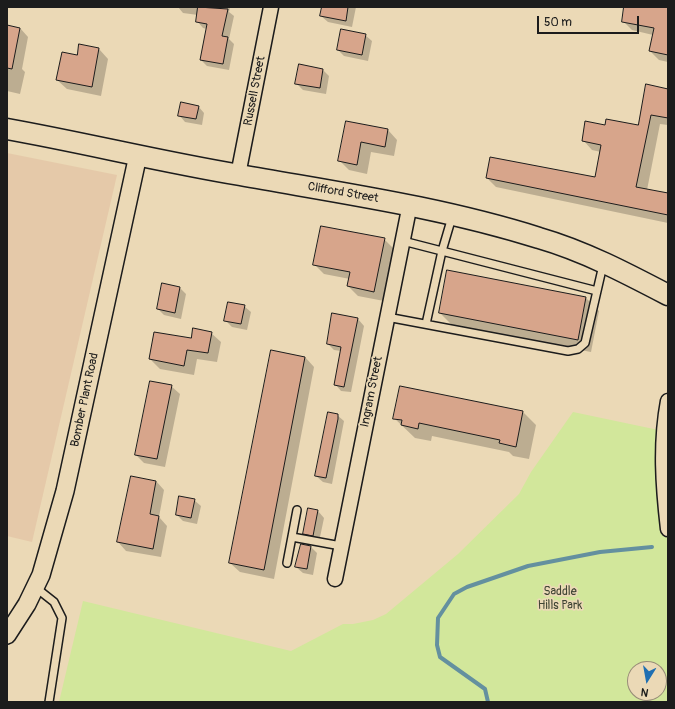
<!DOCTYPE html>
<style>
body{margin:0}
#map{position:relative;width:675px;height:709px;overflow:hidden;background:#ebd9b6;font-family:Pangolin,sans-serif}
canvas{display:block}
.frame{position:absolute;inset:0;border:8px solid #1c1c1c;pointer-events:none}
.north{position:absolute;left:627px;top:661px;width:40px;height:40px;box-sizing:border-box;background:#ebd9b6;border:1px solid #988d78;border-radius:50%;rotate:191deg;font-size:11px;font-weight:700;line-height:16px;text-align:center;color:#1c1c1c}
.north::after{content:'';display:block;margin:auto;width:14px;height:18px;background:#1f6fb2;clip-path:polygon(50% 0,100% 100%,50% 72%,0 100%)}
.scale{position:absolute;left:537px;top:16px;width:102px;height:18px;box-sizing:border-box;border:2px solid #1c1c1c;border-top:0;padding-left:5px;font-size:12px;line-height:14px;white-space:nowrap;color:#1c1c1c;-webkit-text-stroke:3px #ebd9b6;paint-order:stroke}
</style>
<div id="map">
<canvas width="675" height="709"></canvas>
<div class="frame"></div>
<div class="north">N</div>
<div class="scale">50 m</div>
</div>
<script>
const context = document.querySelector('canvas').getContext('2d');
context.lineJoin = 'round';
function paint(path, color) {
  context.fillStyle = color;
  context.fill(path, 'evenodd');
}
function strokePath(path, color, width, dash) {
  context.strokeStyle = color;
  context.lineWidth = width;
  context.lineCap = dash ? 'butt' : 'round';
  context.setLineDash(dash || []);
  context.stroke(path);
}
function label(font, color, halo, rows, align = 'center') {
  context.font = font + ' Pangolin,sans-serif';
  context.lineWidth = 3.5;
  context.setLineDash([]);
  context.textBaseline = 'middle';
  context.strokeStyle = halo;
  context.fillStyle = color;
  for (const [text, x, y, turn = 0] of rows) {
    context.save();
    context.translate(x, y);
    context.rotate((+turn || 0) * Math.PI / 180);
    context.textAlign = isNaN(turn) ? turn : align;
    if (halo) context.strokeText(text, 0, 0);
    context.fillText(text, 0, 0);
    context.restore();
  }
}
paint(new Path2D(`
 M7,153L117,175L32,542L7,536Z`), '#e5c9a9');
paint(new Path2D(`
 M573,412L668,432V702H59L83,601L291,651L343,624H353L373,620L386,614L458,554L519,494L531,472ZM635,669H659V693H635Z`), '#d2e79b');
paint(new Path2D(`
 M178,7H230L229,12L234,16L229,39L234,44L229,70L207,66L201,60L207,29L203,28L197,21L198,15L183,13Z
 M323,7H356L352,27L328,22L321,16Z
 M625,7H668V62L659,60L650,51L653,35L632,30L623,21Z
 M7,26L20,28L28,37L22,69L25,72L20,94L7,91Z
 M365,35L372,41L368,61L344,56L338,50Z
 M99,49L108,59L101,96L67,89L57,80L78,56Z
 M323,70L329,76L326,94L303,90L296,83Z
 M668,90V125L660,124L647,190L668,194V223L496,187L487,178H596L601,152L592,150L583,140L606,126H638Z
 M198,106L204,113L202,125L185,122L179,115Z
 M347,122L388,130L397,140L394,156L371,152L367,174L349,170L340,161Z
 M384,239L394,249L384,301L358,296L348,286L350,279L324,274L314,264Z
 M448,271L586,298L599,311L591,352L453,326L440,313Z
 M180,288L186,294L181,319L164,315L158,309Z
 M244,306L251,312L247,330L232,327L226,321Z
 M333,314L358,319L364,326L351,392L341,391L335,384L341,351L334,350L328,344Z
 M211,333L221,342L217,362L197,359L194,375L160,369L150,359Z
 M305,357L314,367L274,579L240,572L230,563Z
 M171,386L180,394L165,467L144,463L136,455Z
 M401,387L523,412L536,425L529,459L513,456L509,452L432,436L431,441L415,438L394,418Z
 M337,415L344,421L332,484L323,482L316,476Z
 M156,481L164,490L159,517L167,526L161,557L126,551L118,542Z
 M194,500L201,506L197,524L183,521L177,515Z
 M318,511L324,518L319,542L310,540L304,534Z
 M311,547L317,553L313,575L303,573L296,567Z`), '#0003');
strokePath(new Path2D(`
 M488,702L485,689L440,657L437,645L438,618L454,594L467,587L528,566L600,552L652,547`), '#64909f', 4);
const building = new Path2D(`
 M198,7L228,9L222,36L228,37L223,64L200,60L207,24L196,22Z
 M322,7H348L346,21L320,16Z
 M624,7H668V55L649,51L654,28L622,22Z
 M7,25L20,28L12,69L7,68Z
 M341,29L366,34L362,55L337,50Z
 M79,44L99,48L92,87L56,80L62,52L77,55Z
 M299,64L323,69L320,88L295,84Z
 M646,84L668,89V118L651,115L636,187L668,193V215L486,178L490,157L595,177L601,145L582,141L585,121L605,125L606,119L638,125Z
 M181,102L199,106L196,119L178,116Z
 M346,121L388,129L385,147L361,142L357,165L338,161Z
 M321,226L385,238L374,292L347,286L350,272L313,265Z
 M447,270L586,297L578,340L439,313Z
 M162,283L180,287L175,313L157,309Z
 M228,302L245,305L241,324L224,321Z
 M332,313L358,318L344,387L334,385L341,347L327,344Z
 M193,328L212,332L208,353L187,350L184,366L149,359L154,332L191,338Z
 M271,350L305,357L264,570L229,563Z
 M150,381L172,385L157,459L135,455Z
 M400,386L523,411L516,447L499,443L500,440L419,423L418,429L401,425L402,420L393,419Z
 M328,412L338,414V419L326,478L315,476Z
 M131,476L156,481L150,514L159,516L153,549L117,542Z
 M179,496L195,499L191,518L176,515Z
 M308,508L318,510L313,536L303,534Z
 M301,544L311,546L307,569L295,567Z`);
paint(building, '#d7a58b');
strokePath(building, '#1c1c1c', 1);
const service = new Path2D(`
 M403,241L597,291
 M387,317L568,351L578,349L585,343L603,265
 M426,324L442,251L452,217
 M292,537L341,546
 M287,563L297,510
 M35,587L54,602L62,618L49,702`);
const minor = new Path2D(`
 M238,175L271,7
 M668,401C660,444 663,486 668,529
 M335,579L410,204`);
const tertiary = new Path2D(`
 M7,635L27,604L41,575L65,491L138,155`);
const secondary = new Path2D(`
 M7,129C85,143 162,162 240,175C340,193 441,207 539,238C584,251 626,273 668,295`);
strokePath(service, '#1c1c1c', 10);
strokePath(minor, '#1c1c1c', 17);
strokePath(tertiary, '#1c1c1c', 20);
strokePath(secondary, '#1c1c1c', 23);
strokePath(service, '#ebd9b6', 7);
strokePath(minor, '#ebd9b6', 14);
strokePath(tertiary, '#ebd9b6', 17);
strokePath(secondary, '#ebd9b6', 20);
label('12px', '#1c1c1c', '#ebd9b6', [
 ["Russell Street",255,91,-79],
 ["Clifford Street",343,193,10],
 ["Ingram Street",372,392,-79],
 ["Bomber Plant Road",85,400,-78]
]);
label('12px', '#404535', '#ebd9b6', [
 ["Saddle",560,592],
 ["Hills Park",560,606]
]);
</script>
